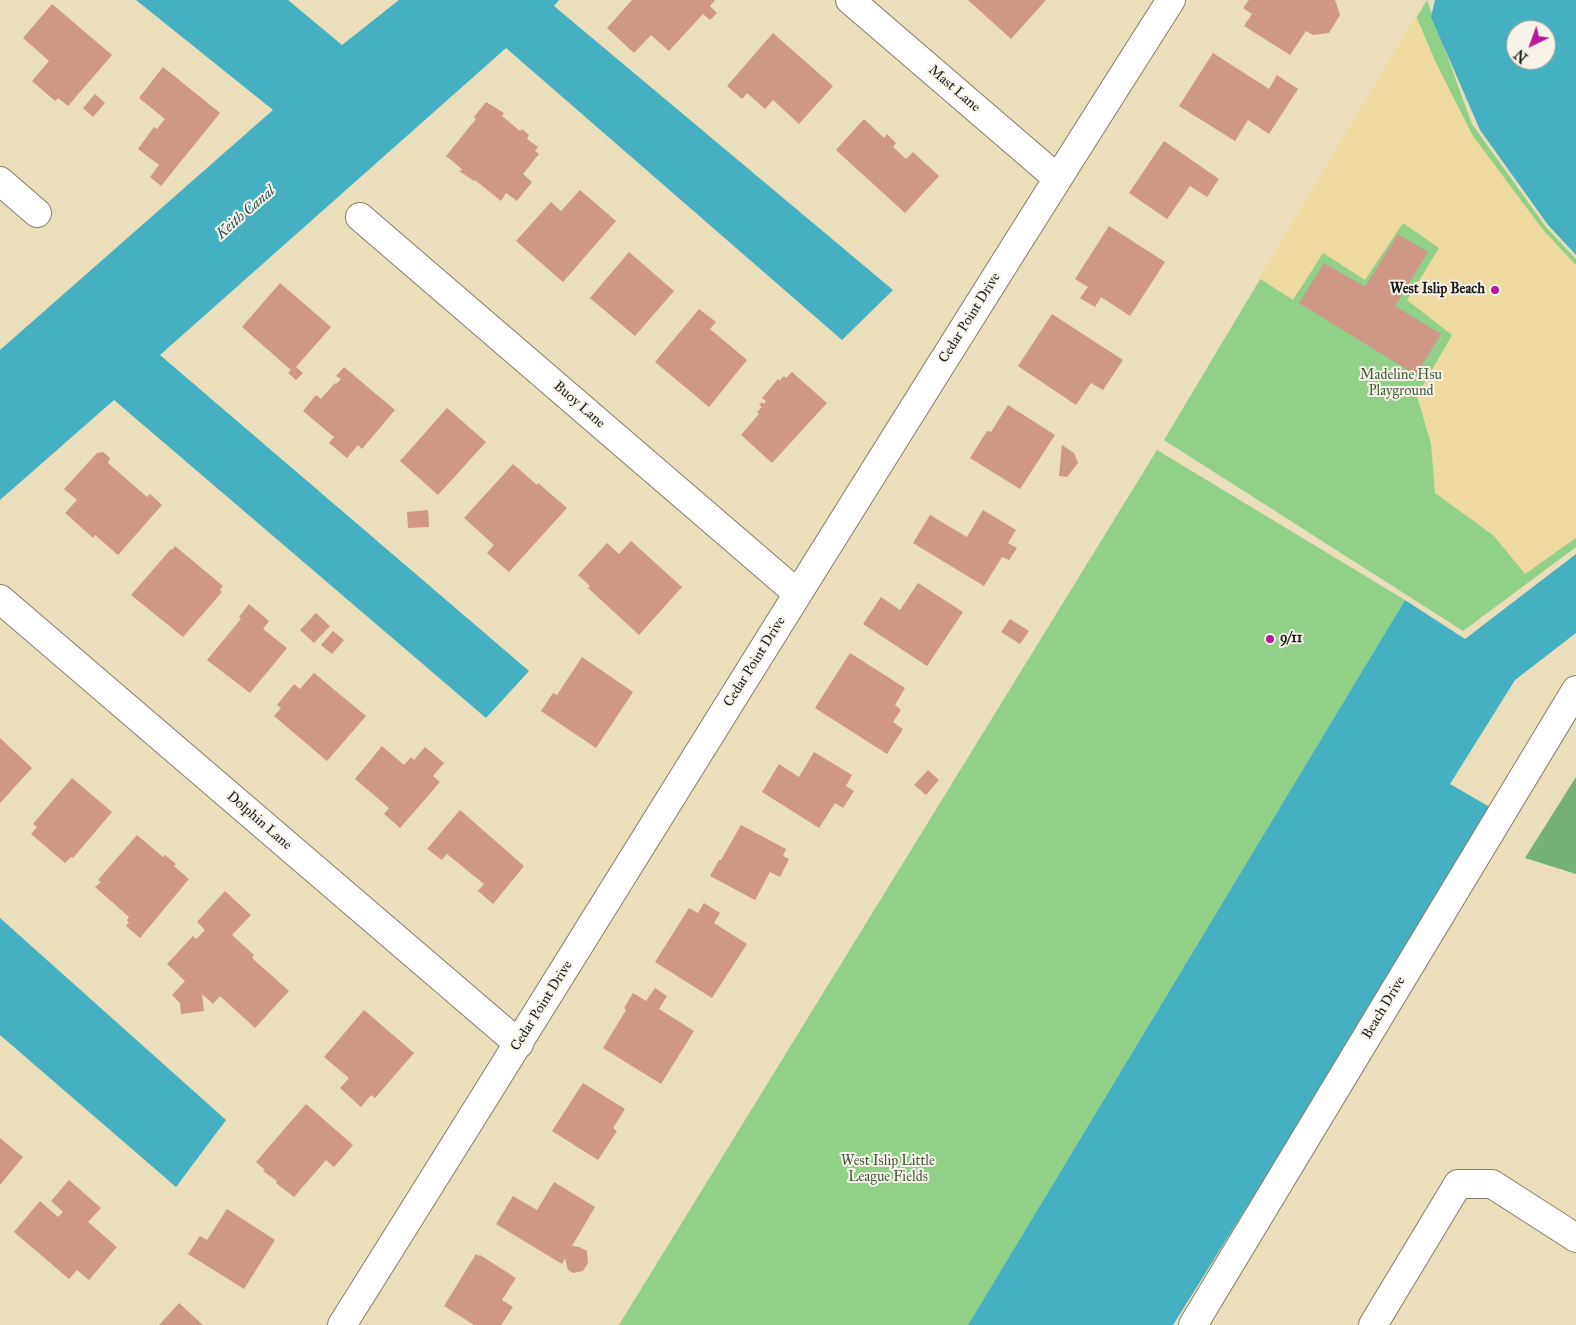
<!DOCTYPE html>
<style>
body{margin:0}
#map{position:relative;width:1576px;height:1325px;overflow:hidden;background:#ebdeba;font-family:"IM FELL Great Primer",serif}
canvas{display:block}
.north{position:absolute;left:1506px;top:20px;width:50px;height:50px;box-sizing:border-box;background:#f7f3e8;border:1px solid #9f9d96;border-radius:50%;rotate:222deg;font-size:14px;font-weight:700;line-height:20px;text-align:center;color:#1c1c1c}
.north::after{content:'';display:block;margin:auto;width:18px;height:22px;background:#b5179e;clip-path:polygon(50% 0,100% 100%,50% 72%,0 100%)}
</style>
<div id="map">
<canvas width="1576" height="1325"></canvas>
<div class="north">N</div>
</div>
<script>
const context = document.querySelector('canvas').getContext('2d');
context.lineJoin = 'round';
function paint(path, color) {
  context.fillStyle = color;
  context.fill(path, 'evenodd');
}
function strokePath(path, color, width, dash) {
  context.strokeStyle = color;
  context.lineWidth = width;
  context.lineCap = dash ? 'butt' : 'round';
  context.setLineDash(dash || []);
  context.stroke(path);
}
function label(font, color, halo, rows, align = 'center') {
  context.font = font + ' "IM FELL Great Primer",serif';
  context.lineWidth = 4;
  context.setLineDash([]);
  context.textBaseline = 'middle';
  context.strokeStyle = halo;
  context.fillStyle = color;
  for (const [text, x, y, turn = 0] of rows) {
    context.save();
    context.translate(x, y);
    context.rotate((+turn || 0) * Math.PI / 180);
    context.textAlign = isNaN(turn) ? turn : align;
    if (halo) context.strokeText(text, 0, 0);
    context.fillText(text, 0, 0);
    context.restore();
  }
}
paint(new Path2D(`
 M1427,0L1472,124L1546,227L1576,259V547L1463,631L1164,440Z
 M1157,450L1405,600L968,1325H619Z`), '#90d087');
paint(new Path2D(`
 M1576,777V874L1525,858Z`), '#74b274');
paint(new Path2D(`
 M1416,16L1436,63L1473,136L1544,231L1576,265V538L1525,574L1494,536L1435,493L1431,444L1417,396L1452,335L1407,300L1439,248L1403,223L1365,280L1323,253L1293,300L1259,278Z`), '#eeda9e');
paint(new Path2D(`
 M136,0H288L342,45L399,0H559L554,6L893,290L842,340L506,48L160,355L529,671L486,718L114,400L0,500V350L273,110Z
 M1435,0H1576V255L1548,225L1480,130L1431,17ZM1516,30H1546V60H1516Z
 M1576,554V633L1515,680L1450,784L1495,810L1173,1325H968L1405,600L1465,639Z
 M0,918L226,1120L176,1187L0,1035Z`), '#44b0c2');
paint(new Path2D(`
 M632,0H715L710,6L717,13L710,20L703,14L669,51L651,35L634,53L607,28Z
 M968,0H1046L1011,39Z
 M1249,0H1335L1340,15L1329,33L1313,35L1306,31L1290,55L1244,26L1252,14L1243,8Z
 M52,4L112,55L68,106L58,98L55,101L32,81L49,61L23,38Z
 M773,33L833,86L799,124L773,100L765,109L747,93L742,99L727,86Z
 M1213,53L1269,89L1277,75L1298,89L1269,134L1248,120L1235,141L1179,106Z
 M163,67L220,113L161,186L150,177L159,165L138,149L154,127L157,129L165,119L139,98Z
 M95,94L105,103L93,117L83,108Z
 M486,102L504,113L502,116L520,131L522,129L529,135L527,139L538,147L535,151L539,154L523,174L532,182L517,201L506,193L501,201L475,180L474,181L459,171L463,170L446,156L476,119L474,117Z
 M864,119L884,138L887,134L896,143L893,147L906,159L913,152L939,176L905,213L836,150Z
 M1164,141L1219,179L1207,197L1190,186L1167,219L1129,193Z
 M580,190L616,221L563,282L516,241L551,202L561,211Z
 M1109,226L1165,262L1130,316L1101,297L1095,307L1080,298L1088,287L1075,279Z
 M1398,234L1428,252L1395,306L1441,334L1416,375L1299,303L1324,263L1365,287Z
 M629,252L674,291L635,336L590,298Z
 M280,283L331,327L296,367L303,373L296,380L288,373L291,370L242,327Z
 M699,309L716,322L710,329L747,360L709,407L655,362Z
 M1052,314L1123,360L1103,390L1091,383L1076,405L1018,366Z
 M344,367L395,410L362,449L358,445L347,458L329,443L334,437L303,411L316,395L321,399L335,383L336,384L341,379L336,376Z
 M792,372L827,403L772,463L741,435L759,414L757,412L762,407L759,405L762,402L764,404L766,401L762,398L778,379L783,383L780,380L784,376L786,378Z
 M1008,405L1055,435L1020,489L970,458L987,431L991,432Z
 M447,408L486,442L438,495L400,461Z
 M1062,445L1074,453L1078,463L1067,477L1059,476Z
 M103,452L110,458L108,463L147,497L150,494L162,505L118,555L95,535L93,538L65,513L77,500L64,489L97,453Z
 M513,464L537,485L538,483L567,508L509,572L487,553L494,545L464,518Z
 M428,510L429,527L408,528L407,512Z
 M983,510L1016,530L1008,543L1017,548L1009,560L1002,557L984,586L913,543L930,515L967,537Z
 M631,541L682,587L639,635L588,588L590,586L578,575L607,543L619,554Z
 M175,546L223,586L220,590L222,592L183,637L131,595L171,549L172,550Z
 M918,583L963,612L927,666L863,624L881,597L900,610Z
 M249,604L269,621L263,629L287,648L250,693L207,660L241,619L239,617Z
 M316,613L330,626L314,643L300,630Z
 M1010,619L1029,631L1020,644L1001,632Z
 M333,631L344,640L332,654L321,645Z
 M850,653L905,688L895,705L901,710L893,722L903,729L887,754L815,708Z
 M582,657L633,692L596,748L541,711L553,693L557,695Z
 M314,673L366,716L327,761L274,716L281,708L277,705L294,684L300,689Z
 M0,738L32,768L0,803Z
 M382,746L404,765L411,757L414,760L425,747L444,763L433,776L440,782L400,828L384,814L389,808L355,779Z
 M814,752L852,775L846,786L854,791L843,808L835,803L819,828L762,792L779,764L799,777Z
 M928,770L939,780L926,795L914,785Z
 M72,778L112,812L73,858L71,857L65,863L31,834L37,827L33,824Z
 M460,810L524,866L493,904L478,891L484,884L447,854L442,860L427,849Z
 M741,825L786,849L783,856L789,859L780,877L770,872L755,900L710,876L719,860H721Z
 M137,835L163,857L165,855L176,864L174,866L189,879L140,938L126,926L129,923L127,920L129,917L95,887L101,882L98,880Z
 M225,891L251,915L232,935L254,955L252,958L289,991L255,1028L220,996L213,1004L202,994L204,1011L181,1014L180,1003L172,995L185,981L167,964L193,936L196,939L205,930L197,922Z
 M704,903L720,913L714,923L747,944L712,998L655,962L689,908L698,913Z
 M655,988L667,996L659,1009L694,1031L661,1084L603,1048L626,1010L624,1008L633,993L646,1001Z
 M364,1010L414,1053L375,1098L371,1095L361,1107L340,1088L349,1078L324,1057Z
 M583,1083L625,1109L613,1128L617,1131L598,1160L552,1131Z
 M306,1104L353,1145L334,1167L326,1160L294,1197L276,1183L277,1181L263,1171L265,1170L256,1162Z
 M0,1138L23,1157L0,1185Z
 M69,1180L101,1208L88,1222L117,1247L89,1280L77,1270L69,1279L14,1232L40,1201L58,1217L63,1212L51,1201Z
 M554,1182L595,1207L572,1246L579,1247L587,1251L588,1263L583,1271L573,1273L568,1270L565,1258L562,1264L496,1224L513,1196L537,1210Z
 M227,1209L275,1240L244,1289L188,1254L200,1236L207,1240Z
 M476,1254L479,1256L480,1255L516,1278L502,1300L513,1307L501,1325H474L444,1306Z
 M179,1303L203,1325H159Z`), '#ce9786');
const minor = new Path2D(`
 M850,0L1057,178
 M0,181L37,213
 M360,217L797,593
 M0,599L519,1044
 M342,1325C619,884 891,439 1171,0
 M1193,1325L1576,690
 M1373,1325L1458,1184H1492L1576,1238`);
strokePath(minor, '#847d6b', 30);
strokePath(minor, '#fff', 28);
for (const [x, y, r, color] of [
 [1495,290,5,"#b5179e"],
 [1270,639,5,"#b5179e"]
]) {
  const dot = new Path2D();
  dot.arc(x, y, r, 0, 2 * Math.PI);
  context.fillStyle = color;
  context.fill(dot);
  strokePath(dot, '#f7f3e8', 2);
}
label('14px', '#1c1c1c', '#f7f3e8', [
 ["Mast Lane",954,89,41],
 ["Cedar Point Drive",970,318,-58],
 ["Buoy Lane",579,405,41],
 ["Cedar Point Drive",755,662,-58],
 ["Dolphin Lane",259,821,41],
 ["Cedar Point Drive",542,1006,-58],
 ["Beach Drive",1384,1008,-59]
]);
label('bold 14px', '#1c1c1c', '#f7f3e8', [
 ["West Islip Beach",1485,290],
 ["9/11",1280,639,"left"]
], 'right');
label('14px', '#455b41', '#f7f3e8', [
 ["Madeline Hsu",1401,376],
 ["Playground",1401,392],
 ["West Islip Little",888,1162],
 ["League Fields",888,1178]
]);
label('italic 15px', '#2c575e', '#f7f3e8', [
 ["Keith Canal",246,213,-41]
]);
</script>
